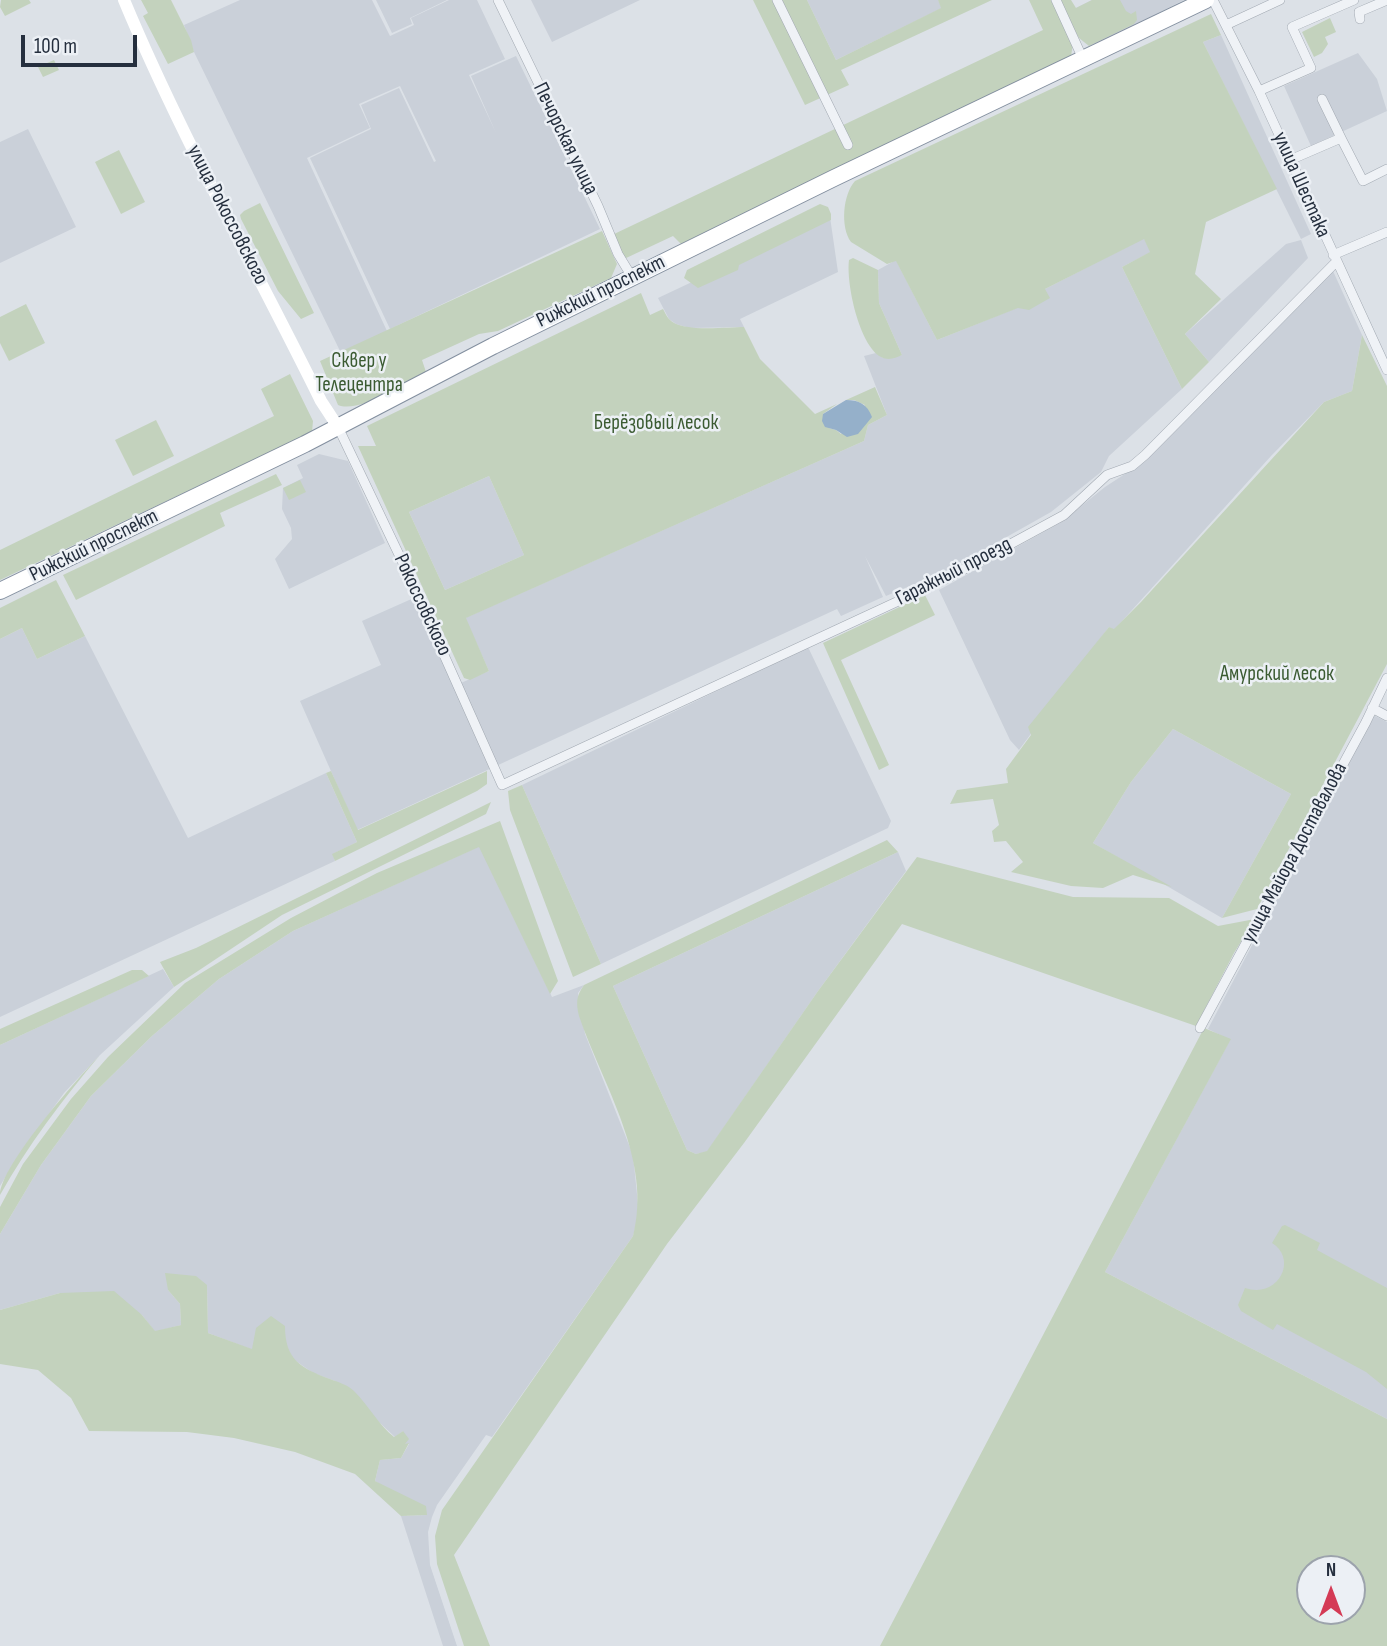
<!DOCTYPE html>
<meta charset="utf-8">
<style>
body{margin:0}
#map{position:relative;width:1387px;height:1646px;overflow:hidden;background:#dce1e7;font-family:"Sofia Sans Condensed",sans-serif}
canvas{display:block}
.north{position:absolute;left:1296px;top:1555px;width:70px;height:70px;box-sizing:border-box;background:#ecf0f5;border:2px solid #9ca3ac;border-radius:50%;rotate:0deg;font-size:19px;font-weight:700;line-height:28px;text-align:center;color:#252f3e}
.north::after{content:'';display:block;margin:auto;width:24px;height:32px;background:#d43a55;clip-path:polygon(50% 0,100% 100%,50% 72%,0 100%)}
.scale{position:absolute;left:21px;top:35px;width:116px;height:32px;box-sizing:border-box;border:4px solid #252f3e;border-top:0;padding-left:9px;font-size:21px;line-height:24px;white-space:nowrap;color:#252f3e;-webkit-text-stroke:5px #ecf0f5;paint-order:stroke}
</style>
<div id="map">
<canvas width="1387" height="1646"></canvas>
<div class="north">N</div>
<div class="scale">100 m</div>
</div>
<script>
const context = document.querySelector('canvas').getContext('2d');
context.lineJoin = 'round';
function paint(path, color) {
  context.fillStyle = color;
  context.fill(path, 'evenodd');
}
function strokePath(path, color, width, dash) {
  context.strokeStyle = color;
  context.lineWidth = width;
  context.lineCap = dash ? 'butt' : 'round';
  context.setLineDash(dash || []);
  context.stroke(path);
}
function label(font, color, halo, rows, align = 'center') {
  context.font = font + ' "Sofia Sans Condensed",sans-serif';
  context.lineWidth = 5;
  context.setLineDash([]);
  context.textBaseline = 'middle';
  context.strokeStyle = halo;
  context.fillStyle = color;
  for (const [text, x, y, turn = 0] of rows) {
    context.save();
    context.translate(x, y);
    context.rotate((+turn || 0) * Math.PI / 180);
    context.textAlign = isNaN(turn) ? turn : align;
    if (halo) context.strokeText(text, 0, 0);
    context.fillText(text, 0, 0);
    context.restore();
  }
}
paint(new Path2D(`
 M240,0H372L390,36L414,25L411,18L449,0H477L505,59L469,75L496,133L471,76L516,56L600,229L390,329L310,158L371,129L361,105L399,88L434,162L436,161L400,86L359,104L370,128L307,158L387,331L341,353L194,52L184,25Z
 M376,0H447L410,18L412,24L392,33Z
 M531,0H640L552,42Z
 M807,0H938L942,8L836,60Z
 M1092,0H1184L1095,45L1076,8Z
 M1221,35L1311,234L1301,239L1203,42Z
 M1358,53L1377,79L1387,111L1311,146L1284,86Z
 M28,129L76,227L0,263V142Z
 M830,217L838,272L740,319L744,327L689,328L676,324L669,319L658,298Z
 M1144,238L1151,252L1122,267L1182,389L1109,456L1101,472L1051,512L948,570L886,596L865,556L883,597L841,616L837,609L357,830L300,701L381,665L362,621L416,597L456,685L489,671L465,618L864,441L868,425L887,415L864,356L876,353L883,358L902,355L879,303L878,270L896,260L937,340L1019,307L1045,289Z
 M1301,240L1308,258L1209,362L1185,334L1286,244Z
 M1333,271L1362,335L1352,391L1324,402L1271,456L1114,630L1109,627L1019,750L1010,740L939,590L1060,523L1105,487L1134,468Z
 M319,454L348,461L385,543L289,589L275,559L292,539L291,528L282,509L283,488L303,478L297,465Z
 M489,476L524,555L445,590L409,512Z
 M22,628L37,659L85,636L188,838L326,773L357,842L333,854L335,861L0,1017V639Z
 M808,647L891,821L888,828L601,964L522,785Z
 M1373,715L1387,722V1419L1105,1272L1230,1040L1208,1029Z
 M1173,729L1291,794L1222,918L1093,843L1131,782Z
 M480,846L552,997L584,985L578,993L585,1034L633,1155L639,1214L633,1236L492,1437L486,1435L437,1505L432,1517L428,1532L430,1565L457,1646H443L401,1516L426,1515L375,1481L380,1460L401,1458L409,1444H403V1431L395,1437L335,1381L313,1373L293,1359L285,1344V1326L253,1350L208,1333L207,1285L168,1290L180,1304L181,1325L155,1332L142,1315L60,1293L0,1310V1234L41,1165L91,1096L152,1036L219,979L293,931Z
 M898,852L906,871L818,991L707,1152L696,1154L687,1150L613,986Z
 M163,969L174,987L100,1055L64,1093L17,1158L0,1186V1045Z`), '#cad0d9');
paint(new Path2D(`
 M1,0H29L31,3L5,16L0,7Z
 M141,0H171L191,40L194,52L168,64L143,16L148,13Z
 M753,0H807L836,60L941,8L938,0H992L841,70L849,85L805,105Z
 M1029,0H1051L1073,44L1071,56L681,244L673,236L624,259L612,235L1043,30Z
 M1057,0H1071L1076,8L1092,0H1120L1126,11L1131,14L1136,11L1137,20L1134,24L1089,46L1079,38Z
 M1211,14L1221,35L1203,42L1277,189L1206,222L1195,274L1221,299L1185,334L1209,362L1182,389L1122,267L1150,252L1144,239L1045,289L1050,298L1029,310L1018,308L937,340L896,261L887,264L851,242C840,227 843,194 855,181Z
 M1330,18L1336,32L1325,37L1328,44L1322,53L1314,57L1302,32Z
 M54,60L59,70L43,77L38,67Z
 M119,150L145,202L121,214L95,162Z
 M260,203L314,313L301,319L278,291L241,219L240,215L244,211Z
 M820,204L828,207L831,214V220L739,265L738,270L698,288L684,278L687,270Z
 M602,231L617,264L611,278L498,331L479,334L422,360L426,372C406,382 359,414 338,405L320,361Z
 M853,258L878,270L879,303L902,355C895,358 889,361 881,357C859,345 846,283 849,260Z
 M641,293L650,315L663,309C665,312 666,316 669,319C681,333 726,327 744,327L760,359L815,414L837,404L823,414L829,428L836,430L841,434L865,405L854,400H846L875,387L887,415L868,425L864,441L466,618L489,671L470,680L464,678L358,446H376L367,426ZM489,476L524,555L445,590L409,512Z
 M26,304L45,343L9,361L0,343V317Z
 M1362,335L1387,386V664L1257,909L1222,918L1291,794L1173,729L1131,782L1093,843L1172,887L1133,875L1103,888L1071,886L1011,872L1023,862L1006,841L994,842L992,831L999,825L993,799L950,804L957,790L1008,783L1006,769L1031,735L1028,727L1109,627L1114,629L1141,602L1324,402L1352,391Z
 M290,374L313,421L312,432L0,580V550L274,416L261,389Z
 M156,420L174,456L133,476L115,440Z
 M276,474L282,485L220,513L225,526L76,600L63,575Z
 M300,480L306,492L289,500L283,488Z
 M56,580L85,636L37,659L22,628L0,639V608Z
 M925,595L935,615L841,660L889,765L879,770L823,643Z
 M331,771L358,830L487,771V784L477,791L335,861L332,854L357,842L326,773Z
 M522,785L601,964L573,977L510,810L508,791Z
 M491,802L486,814L282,915L174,987L160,962L196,948Z
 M500,821L558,981L550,994L479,847L293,931L219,979L152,1036L91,1096L41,1165L0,1234V1207L23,1164L71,1099L108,1057L185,983L291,918L377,873Z
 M887,840L898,852L613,986L687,1150L696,1154L707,1151L818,991L917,857L1073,897L1169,898L1218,926L1255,919L1234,953L1196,1026L902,924L744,1143L667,1244L454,1555L490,1646H464L437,1564L435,1536L442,1510L633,1236C653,1160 603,1086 579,1016C576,1003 576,996 584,985Z
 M132,970H142L149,976L0,1045V1029Z
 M1204,1028L1231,1039L1105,1272L1387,1419V1646H880ZM1310,1569H1352V1611H1310Z
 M100,1055C63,1099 28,1145 0,1195C0,1166 77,1079 100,1055Z
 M1285,1225L1320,1243L1317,1250L1387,1288V1389L1366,1372L1277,1324L1273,1330L1241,1311L1238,1305L1245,1288C1279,1299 1298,1259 1272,1243L1282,1226Z
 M165,1273L196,1276L207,1285L208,1333L252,1349L256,1328L271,1316L285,1326C285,1359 300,1368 330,1379C338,1382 348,1385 354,1391C369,1406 378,1424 394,1437L403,1431L409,1439L405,1444L409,1443L401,1458L380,1460L375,1481L426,1506L427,1515L401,1516L355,1474L295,1452L234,1438L187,1432L89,1431L71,1398L38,1370L0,1364V1310L60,1293L114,1291L142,1315L155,1331L181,1325L180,1304L168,1290Z`), '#c3d2bd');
paint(new Path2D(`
 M846,400C859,400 867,404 872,417L858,434L847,437L836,430L825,427L822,421L823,414Z`), '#95b0ca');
const street = new Path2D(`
 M498,0L598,206L618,254L632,277
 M777,0L848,145
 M1056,0L1083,59
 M1213,0L1259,91L1387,370
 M1360,19L1359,12L1387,0
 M1226,25L1280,0
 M1259,91L1311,68L1292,27L1354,0
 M1322,99L1341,138
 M1290,160L1341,138L1363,181L1387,169
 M1333,255L1387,232
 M338,427L403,563L502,785L948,578L1064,515L1107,475L1132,466L1145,455L1336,262
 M1372,708L1387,716
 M1200,1028L1366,722L1387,678`);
const highway = new Path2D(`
 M0,591L305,444L493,346L834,178L1206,0`);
strokePath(street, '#a1a8b1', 10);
strokePath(highway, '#838f9f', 18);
strokePath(street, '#eff2f6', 9);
strokePath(new Path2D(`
 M124,0C181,137 255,267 321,401L338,427`), '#fff', 12);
strokePath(highway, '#fff', 16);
label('21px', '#252f3e', '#ecf0f5', [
 ["Печорская улица",565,139,64],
 ["улица Шестака",1301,185,66],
 ["улица Рокоссовского",227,215,63],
 ["Рижский проспект",601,292,-26],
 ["Рижский проспект",94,546,-26],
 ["Гаражный проезд",954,572,-27],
 ["Рокоссовского",422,605,65],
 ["улица Майора Доставалова",1295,853,-62]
]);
label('21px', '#3b5b32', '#ecf0f5', [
 ["Сквер у",359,362],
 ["Телецентра",359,386],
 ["Берёзовый лесок",656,424],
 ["Амурский лесок",1277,675]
]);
</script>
